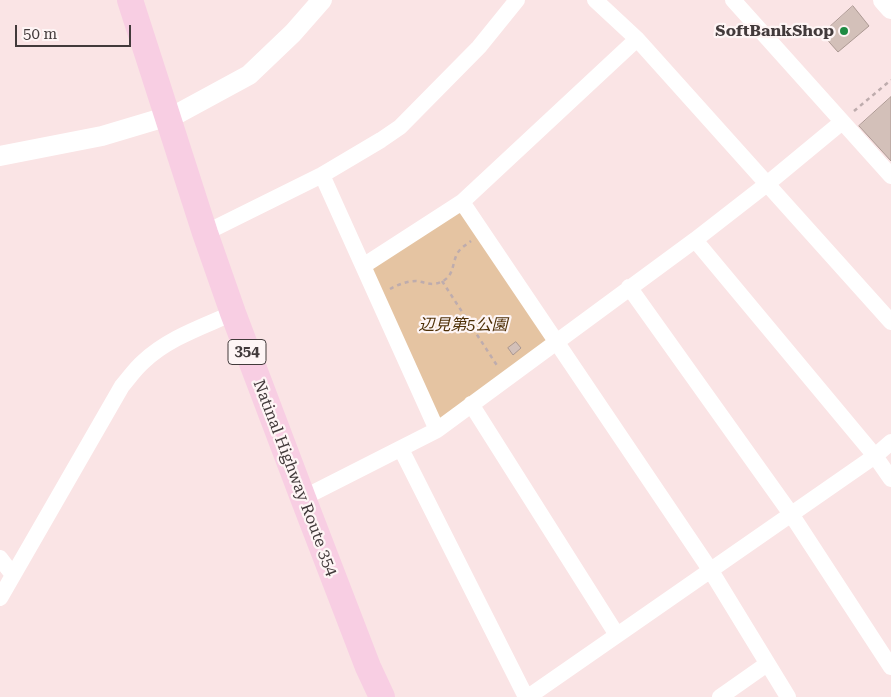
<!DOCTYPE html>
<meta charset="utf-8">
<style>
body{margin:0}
#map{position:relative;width:891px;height:697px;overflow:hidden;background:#fae4e5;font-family:"Roboto Serif",serif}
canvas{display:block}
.scale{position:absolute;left:15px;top:25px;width:116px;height:22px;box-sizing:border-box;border:2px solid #423a3b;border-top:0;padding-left:6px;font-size:15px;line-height:18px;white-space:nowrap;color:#423a3b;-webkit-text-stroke:4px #fef5f5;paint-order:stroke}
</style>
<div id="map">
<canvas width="891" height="697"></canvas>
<div class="scale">50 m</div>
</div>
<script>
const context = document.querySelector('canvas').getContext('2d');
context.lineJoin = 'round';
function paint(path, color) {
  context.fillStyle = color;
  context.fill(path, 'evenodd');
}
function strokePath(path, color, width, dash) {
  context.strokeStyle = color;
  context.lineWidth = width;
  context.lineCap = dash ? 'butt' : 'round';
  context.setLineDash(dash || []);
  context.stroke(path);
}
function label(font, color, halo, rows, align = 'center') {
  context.font = font + ' "Roboto Serif","Noto Sans JP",serif';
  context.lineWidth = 4.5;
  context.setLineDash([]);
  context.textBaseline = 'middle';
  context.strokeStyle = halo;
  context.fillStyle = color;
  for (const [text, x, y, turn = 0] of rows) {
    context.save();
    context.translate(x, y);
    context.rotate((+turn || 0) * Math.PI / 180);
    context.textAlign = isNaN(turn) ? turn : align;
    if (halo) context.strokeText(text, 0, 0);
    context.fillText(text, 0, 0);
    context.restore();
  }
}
paint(new Path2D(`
 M462,202L556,341L437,430L363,266Z`), '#e5c4a2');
const building = new Path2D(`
 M853,6L869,26L838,52L822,34Z
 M891,97V161L859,126Z
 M516,342L521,348L513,355L508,348Z`);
paint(building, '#d3c0b9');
strokePath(building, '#ab9892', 1);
strokePath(new Path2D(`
 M854,111L891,80
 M442,281L498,367
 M390,289C397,285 407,281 416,281C426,282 431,287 443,281C454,275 452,264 457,254C460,248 466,245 471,241`), '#beacad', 2.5, [4, 4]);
strokePath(new Path2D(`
 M595,0L637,39L891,322
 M733,0L891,176
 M322,175L437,430
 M462,202L711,571L788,697
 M205,233L322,175L381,140L400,127L479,47L517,0
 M695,240L875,456L891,479
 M363,266L462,202L637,39
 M629,287L791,514L891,667
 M471,404L617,635
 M401,449L526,697
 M303,498L437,430L695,240L767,184L842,122
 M0,558L13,575
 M0,598L122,386C129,378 135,369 143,362C168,338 202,327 233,313
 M528,697L875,456L891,442
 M720,697L767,664`), '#fff', 16);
strokePath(new Path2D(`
 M883,0L891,9
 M0,156L102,136L179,113L249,75L293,33L322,0`), '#fff', 20);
strokePath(new Path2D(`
 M130,0L205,233L233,313L303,498L368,667L382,697`), '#f8cee3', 26);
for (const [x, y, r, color] of [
 [844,31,5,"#1d8b43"]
]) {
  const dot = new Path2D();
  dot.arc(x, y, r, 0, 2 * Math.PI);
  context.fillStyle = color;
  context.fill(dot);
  strokePath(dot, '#fef5f5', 2);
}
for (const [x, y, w] of [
 [247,352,38]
]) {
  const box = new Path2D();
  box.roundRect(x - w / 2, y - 12.5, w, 25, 4);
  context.fillStyle = '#fef5f5';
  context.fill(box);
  strokePath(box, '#423a3b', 1);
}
label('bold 15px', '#423a3b', null, [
 ["354",247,352]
]);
label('bold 16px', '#423a3b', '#fef5f5', [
 ["SoftBankShop",834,31]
], 'right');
label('italic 16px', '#4d2f06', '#fef5f5', [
 ["辺見第5公園",463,325]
]);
label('16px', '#423a3b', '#fef5f5', [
 ["Natinal Highway Route 354",295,478,69]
]);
</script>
